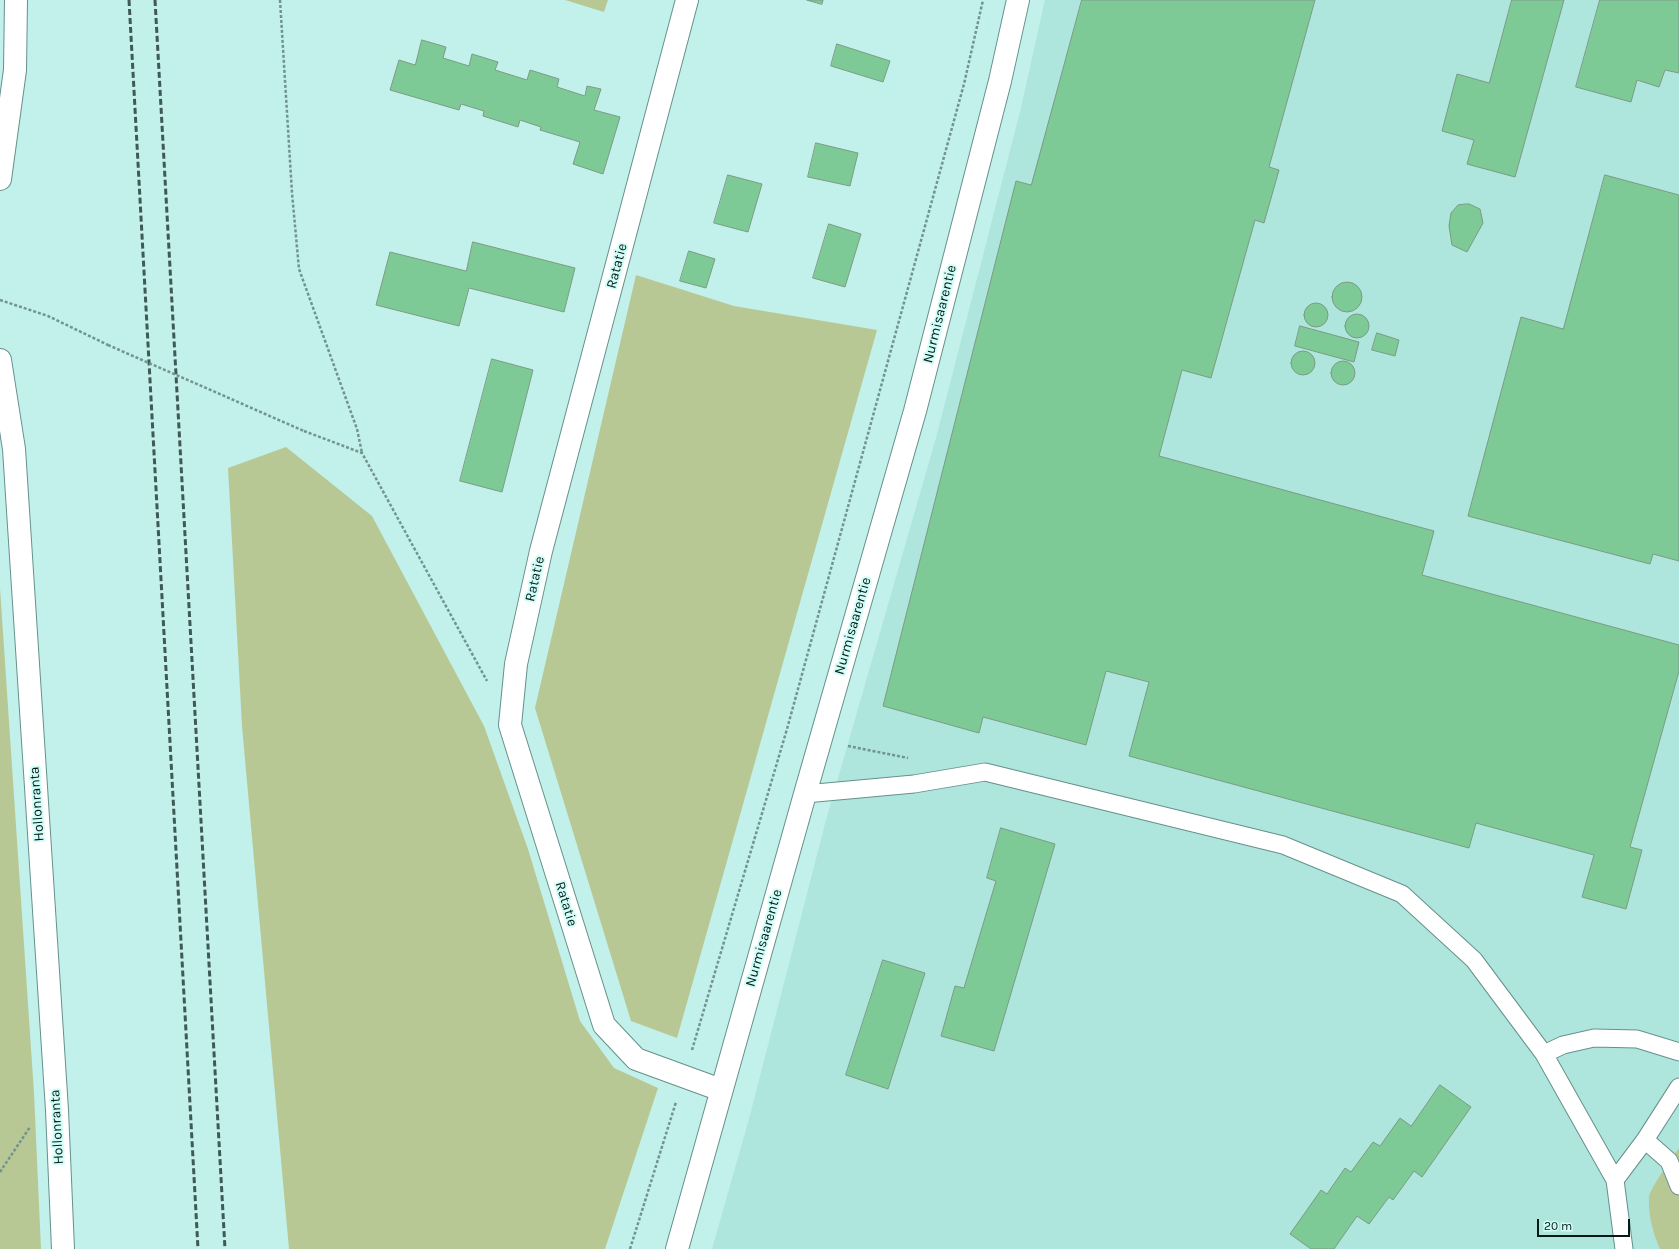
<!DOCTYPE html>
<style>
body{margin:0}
#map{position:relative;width:1679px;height:1249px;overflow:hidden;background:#c2f0ea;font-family:Karla,sans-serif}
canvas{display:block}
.scale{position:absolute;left:1537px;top:1219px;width:93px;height:18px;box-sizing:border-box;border:2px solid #081a18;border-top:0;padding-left:5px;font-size:12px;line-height:14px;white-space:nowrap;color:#081a18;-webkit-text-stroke:3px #cffdf7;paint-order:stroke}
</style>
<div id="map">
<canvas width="1679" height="1249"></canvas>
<div class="scale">20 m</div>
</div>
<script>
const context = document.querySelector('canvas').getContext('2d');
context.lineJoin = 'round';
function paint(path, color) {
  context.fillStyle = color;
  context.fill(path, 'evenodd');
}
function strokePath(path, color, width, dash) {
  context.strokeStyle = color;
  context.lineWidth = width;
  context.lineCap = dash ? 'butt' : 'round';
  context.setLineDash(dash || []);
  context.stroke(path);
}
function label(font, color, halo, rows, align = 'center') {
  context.font = font + ' Karla,sans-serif';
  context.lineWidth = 4;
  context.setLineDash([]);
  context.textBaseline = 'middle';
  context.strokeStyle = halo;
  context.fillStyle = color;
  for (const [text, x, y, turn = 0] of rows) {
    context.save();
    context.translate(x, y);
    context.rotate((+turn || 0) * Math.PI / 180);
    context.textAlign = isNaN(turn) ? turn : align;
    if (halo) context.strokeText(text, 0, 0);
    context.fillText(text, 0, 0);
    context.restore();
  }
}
paint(new Path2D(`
 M1045,0H1679V1249H712L749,1119L826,820L936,438L1021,108Z`), '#aee5dd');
paint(new Path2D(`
 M565,0H608L604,12Z
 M636,275L734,306L877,330L677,1038L631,1021L535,708Z
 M286,447L372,516L484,726L528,849L580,1021L614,1068L658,1088L605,1249H289L242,726L228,468Z
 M0,588L34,1093L41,1249H0Z
 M1679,1148V1249H1660C1653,1233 1648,1215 1649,1197C1650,1188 1673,1157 1679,1148Z`), '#b8c895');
const building = new Path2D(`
 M807,0H823L822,4Z
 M1082,0H1315L1269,167L1279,170L1264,223L1255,220L1211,378L1182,370L1159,456L1434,531L1422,575L1679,645V671L1630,847L1642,850L1626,909L1582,897L1594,855L1476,823L1469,848L1129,756L1149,682L1106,671L1086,745L983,717L979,733L883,706L1016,181L1031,185Z
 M1512,0H1564L1515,177L1467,164L1474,140L1442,131L1457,74L1489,83Z
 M1600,0H1679V73L1665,70L1659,87L1637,80L1631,102L1576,87Z
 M422,40L446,47L443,58L469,66L472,54L498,62L495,70L527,80L530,70L559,79L557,87L585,96L587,86L601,89L594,110L620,117L603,174L573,164L580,142L540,130L541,127L520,120L518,127L483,116L484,111L461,104L459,110L390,90L399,60L415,65Z
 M837,44L890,61L883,82L831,66Z
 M816,143L858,153L850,186L808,177Z
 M728,175L762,184L748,232L714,223Z
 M1605,175L1679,195V561L1653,554L1650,564L1468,516L1521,317L1563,329Z
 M1469,204L1480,209L1483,223L1467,252L1452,245L1449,226L1451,213L1458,205Z
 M829,224L861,234L845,287L813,278Z
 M473,242L575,268L564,312L469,288L459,326L376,305L390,252L466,271Z
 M689,251L715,259L706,288L680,281Z
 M1332 297a15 15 0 1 1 30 0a15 15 0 1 1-30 0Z
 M1304 315a12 12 0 1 1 24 0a12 12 0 1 1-24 0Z
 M1345 326a12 12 0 1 1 24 0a12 12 0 1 1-24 0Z
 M1300,326L1359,342L1354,362L1295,346Z
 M1377,333L1399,340L1395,356L1372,350Z
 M1291 363a12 12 0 1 1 24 0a12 12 0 1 1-24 0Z
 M492,359L533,370L502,492L460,481Z
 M1331 373a12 12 0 1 1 24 0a12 12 0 1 1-24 0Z
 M1001,828L1055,844L994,1051L941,1036L955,986L964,988L996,881L987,878Z
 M883,960L925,973L888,1089L846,1075Z
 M1440,1085L1471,1107L1422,1177L1414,1171L1393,1200L1389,1197L1369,1224L1357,1216L1334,1249H1311L1290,1234L1321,1190L1327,1194L1345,1168L1351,1172L1373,1142L1380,1146L1400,1118L1411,1126Z`);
paint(building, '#7eca97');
strokePath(building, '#7c9b85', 1);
const service = new Path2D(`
 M805,794L914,784L985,772L1283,845L1402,894L1474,960L1544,1054L1615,1180
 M1544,1054L1563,1045L1594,1038L1637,1039L1679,1052
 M1645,1140L1669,1161L1679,1186
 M1624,1249L1615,1180L1645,1140L1679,1087`);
const minor = new Path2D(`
 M687,0L541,551L516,664L510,725L604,1025L636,1059L721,1090
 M0,179L15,70L16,0
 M0,360L14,449L57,1110L63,1249
 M677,1249L805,794L915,411L1000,81L1018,0`);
strokePath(service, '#66918b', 19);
strokePath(minor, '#66918b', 24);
strokePath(new Path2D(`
 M280,0L292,193L299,269L357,429L362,453
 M0,300L48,316L108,345
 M304,431L362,453L487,681
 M848,746L908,758
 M692,1050L787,729L964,84L983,0
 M0,1172L30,1127
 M630,1249L676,1102`), '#729490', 2.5, [3, 2]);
strokePath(service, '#fff', 17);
strokePath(minor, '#fff', 22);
strokePath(new Path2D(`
 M129,0L198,1249
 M155,0L225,1249`), '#3f5956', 3, [6, 3]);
strokePath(new Path2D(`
 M108,345L304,431`), '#729490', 2.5, [3, 2]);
label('14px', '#081a18', '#cffdf7', [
 ["Ratatie",617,266,-75],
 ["Nurmisaarentie",940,314,-76],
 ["Ratatie",535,579,-77],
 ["Nurmisaarentie",853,626,-74],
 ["Hollonranta",37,804,-94],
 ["Ratatie",566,904,73],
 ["Nurmisaarentie",764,938,-74],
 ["Hollonranta",57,1127,-93]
]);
</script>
